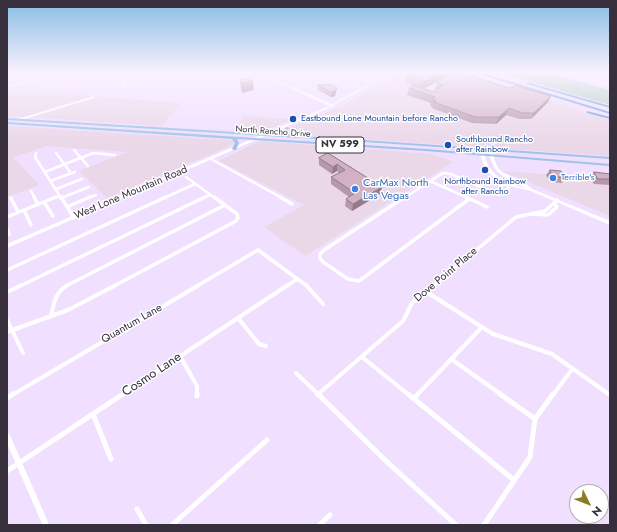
<!DOCTYPE html>
<style>
body{margin:0}
#map{position:relative;width:617px;height:532px;overflow:hidden;background:#f1dfff;font-family:Jost,sans-serif}
canvas{display:block}
.frame{position:absolute;inset:0;border:8px solid #37303c;pointer-events:none}
.north{position:absolute;left:569px;top:484px;width:40px;height:40px;box-sizing:border-box;background:#fff;border:1px solid #afacb1;border-radius:50%;rotate:133deg;font-size:11px;font-weight:700;line-height:16px;text-align:center;color:#37303c}
.north::after{content:'';display:block;margin:auto;width:14px;height:18px;background:#8b7d23;clip-path:polygon(50% 0,100% 100%,50% 72%,0 100%)}
</style>
<div id="map">
<canvas width="617" height="532"></canvas>
<div class="frame"></div>
<div class="north">N</div>
</div>
<script>
const context = document.querySelector('canvas').getContext('2d');
context.lineJoin = 'round';
function paint(path, color) {
  context.fillStyle = color;
  context.fill(path, 'evenodd');
}
function strokePath(path, color, width, dash) {
  context.strokeStyle = color;
  context.lineWidth = width;
  context.lineCap = dash ? 'butt' : 'round';
  context.setLineDash(dash || []);
  context.stroke(path);
}
function label(font, color, halo, rows, align = 'center') {
  context.font = font + ' Jost,sans-serif';
  context.lineWidth = 3;
  context.setLineDash([]);
  context.textBaseline = 'middle';
  context.strokeStyle = halo;
  context.fillStyle = color;
  for (const [text, x, y, turn = 0] of rows) {
    context.save();
    context.translate(x, y);
    context.rotate((+turn || 0) * Math.PI / 180);
    context.textAlign = isNaN(turn) ? turn : align;
    if (halo) context.strokeText(text, 0, 0);
    context.fillText(text, 0, 0);
    context.restore();
  }
}
paint(new Path2D(`
 M404,72H465L610,120V156L288,134L289,128L342,106Z
 M23,91L181,103L162,126L7,116V95Z
 M243,116L293,119L262,132L235,130Z
 M7,126L232,140L234,142L232,145L107,198L79,171L128,152L47,146L13,157L39,185L7,197Z
 M260,141L432,154L453,162L305,256L264,227L304,205L219,161Z
 M502,171L610,179V216Z`), '#ead7e7');
paint(new Path2D(`
 M497,72H545L610,90V105Z`), '#a2cbb5');
strokePath(new Path2D(`
 M563,72L610,85
 M7,75L19,72
 M355,76L375,82
 M355,76L362,72
 M602,76L610,78
 M87,78L108,72
 M597,82L605,72
 M7,87L63,72
 M126,87L122,83L123,81L153,72
 M18,120L94,97`), '#fff', 2);
strokePath(new Path2D(`
 M74,150L88,166
 M36,153L35,157L61,198
 M56,153L70,172
 M211,159L282,198
 M45,172L93,153L115,155
 M186,177L215,198
 M50,181L75,172
 M430,181L468,198
 M56,189L82,179
 M31,191L35,198
 M498,195L503,193L511,184
 M498,195V191L506,182
 M54,198L60,196
 M61,198L89,187
 M88,198L96,195
 M164,198L195,184
 M203,198L210,195
 M404,198L443,173L451,174L498,195`), '#fff', 2.5);
strokePath(new Path2D(`
 M34,197L38,204
 M61,197L74,218
 M280,197L292,204
 M405,197L324,250L320,254V258L323,262L348,279L359,281L469,199
 M466,197L487,207
 M11,198L18,212
 M61,198L63,197
 M44,202L53,216
 M67,207L90,197
 M24,210L31,225
 M532,214L548,215L557,207L555,204
 M7,217L56,197
 M7,229L9,234
 M7,270L166,197
 M20,286L205,197
 M66,286L225,205
 M114,286L236,221L238,218L237,214L214,197
 M197,286L258,250L307,286
 M287,286L297,279
 M433,286L516,217L545,211L557,200`), '#fff', 3.5);
strokePath(new Path2D(`
 M306,285L323,304
 M425,291L493,334L552,354L610,395
 M7,292L22,285
 M51,316C54,303 55,292 68,285
 M238,318L259,344L266,346
 M7,320L23,353
 M7,332L68,310L116,285
 M180,356L197,386V395
 M362,357L409,395
 M451,359L502,395
 M296,373L319,395
 M12,395L199,285
 M121,395L288,285
 M317,395L403,321L412,303L434,285
 M417,395L482,327
 M553,395L573,368`), '#fff', 4);
strokePath(new Path2D(`
 M197,394V396
 M318,394L385,460L456,525
 M408,394L514,480
 M500,394L535,419
 M7,398L13,394
 M414,399L418,394
 M93,414L111,459
 M7,471L123,394
 M137,509L146,525
 M172,525L267,440
 M319,525L330,515
 M484,525L530,457L535,419L553,394`), '#fff', 5);
strokePath(new Path2D(`
 M7,436L46,525`), '#fff', 6);
paint(new Path2D(`
 M259,72L332,104L390,72H394L334,105V107H332L7,248V244L329,106L255,72Z
 M480,148L483,149C485,155 486,162 489,167C497,179 512,185 525,188C519,183 511,181 505,177C494,172 491,161 488,150L489,149L492,150L495,161L498,168L502,172L526,184L532,189L610,221V225L531,191L513,187L501,182L491,175L485,168L482,160L479,149Z`), '#fff');
paint(new Path2D(`
 M7,118L286,135L283,132L286,127H287L289,128L287,132L291,135L610,157V159L380,143L7,120Z
 M7,122L426,149L610,164V166L426,151L237,139L239,143L236,150H234L232,149L235,143L232,139L7,124Z`), '#9fc3e9');
paint(new Path2D(`
 M472,72H479L610,112V114Z
 M527,82L610,106V108L527,84Z
 M587,111L610,117V119L587,113Z`), '#5f9bdb');
paint(new Path2D(`
 M407,76H447L427,87L422,88L405,82Z
 M437,83L548,102L531,119H519L506,115L496,124L472,123L432,108L433,107L430,106L431,103L407,95L409,88L433,92L436,90L435,89Z
 M318,85L337,88L335,96L331,97L318,90Z
 M328,153L382,187L380,194L352,211L345,206L346,199L349,197L331,184V177L339,173L337,171L332,174L319,165V158Z
 M550,170L565,177L562,183L553,182L549,180L546,175Z
 M594,172L610,174V185L594,184L590,178Z`), '#b598a9');
paint(new Path2D(`
 M443,72H448L447,76L427,87L422,88L424,81Z
 M253,81L254,90L242,93L240,83Z
 M337,88L335,96L331,97V92Z
 M551,96L548,102L531,119L534,113Z
 M509,108L506,115L496,124L499,117Z
 M337,164V171L332,174L333,167Z
 M382,187L380,194L352,211L353,204Z`), '#937c8a');
const building = new Path2D(`
 M413,72H443L428,80L424,81L407,76Z
 M452,72H458L509,88L516,86L551,96L534,113H522L509,108L499,117H475L434,102L436,101L432,100L435,97L409,88L413,85L433,92L443,85L437,83Z
 M245,78L253,81L240,83V80Z
 M318,85H333L337,88L335,91L331,92Z
 M328,153L382,187L353,204L346,199L355,193L331,177L345,170L337,164L333,167L319,158Z
 M550,170L561,171L565,177H557L552,175Z
 M594,172L610,174V179H598Z`);
paint(building, '#d2b1c5');
strokePath(building, '#937c8a', 1);
const sky = context.createLinearGradient(0, 0, 0, 147);
sky.addColorStop(0, '#87bde3');
sky.addColorStop(0.49, '#f9f1ff');
sky.addColorStop(1, '#f9f1ff00');
context.fillStyle = sky;
context.fillRect(0, 0, 617, 147);
for (const [x, y, r, color] of [
 [293,119,4,"#1a4fb4"],
 [448,145,4,"#1a4fb4"],
 [485,170,4,"#1a4fb4"],
 [553,178,4,"#3f7fe0"],
 [355,189,4,"#3f7fe0"]
]) {
  const dot = new Path2D();
  dot.arc(x, y, r, 0, 2 * Math.PI);
  context.fillStyle = color;
  context.fill(dot);
  strokePath(dot, '#fff', 1.5);
}
label('9px', '#164399', '#fff', [
 ["Eastbound Lone Mountain before Rancho",301,119],
 ["Southbound Rancho",456,140],
 ["after Rainbow",456,150],
 ["Northbound Rainbow",485,182,"center"],
 ["after Rancho",485,192,"center"]
], 'left');
label('9px', '#37303c', '#fff', [
 ["North Rancho Drive",273,132,4]
]);
label('9px', '#366cbe', '#fff', [
 ["Terrible's",561,178]
], 'left');
for (const [x, y, w] of [
 [340,145,48]
]) {
  const box = new Path2D();
  box.roundRect(x - w / 2, y - 8, w, 16, 3);
  context.fillStyle = '#fff';
  context.fill(box);
  strokePath(box, '#37303c', 1);
}
label('bold 10px', '#37303c', null, [
 ["NV 599",340,145]
]);
label('11px', '#366cbe', '#fff', [
 ["CarMax North",363,183],
 ["Las Vegas",363,196]
], 'left');
label('11px', '#37303c', '#fff', [
 ["West Lone Mountain Road",131,193,-23],
 ["Dove Point Place",446,275,-40],
 ["Quantum Lane",132,324,-30]
]);
label('13px', '#37303c', '#fff', [
 ["Cosmo Lane",152,375,-34]
]);
</script>
